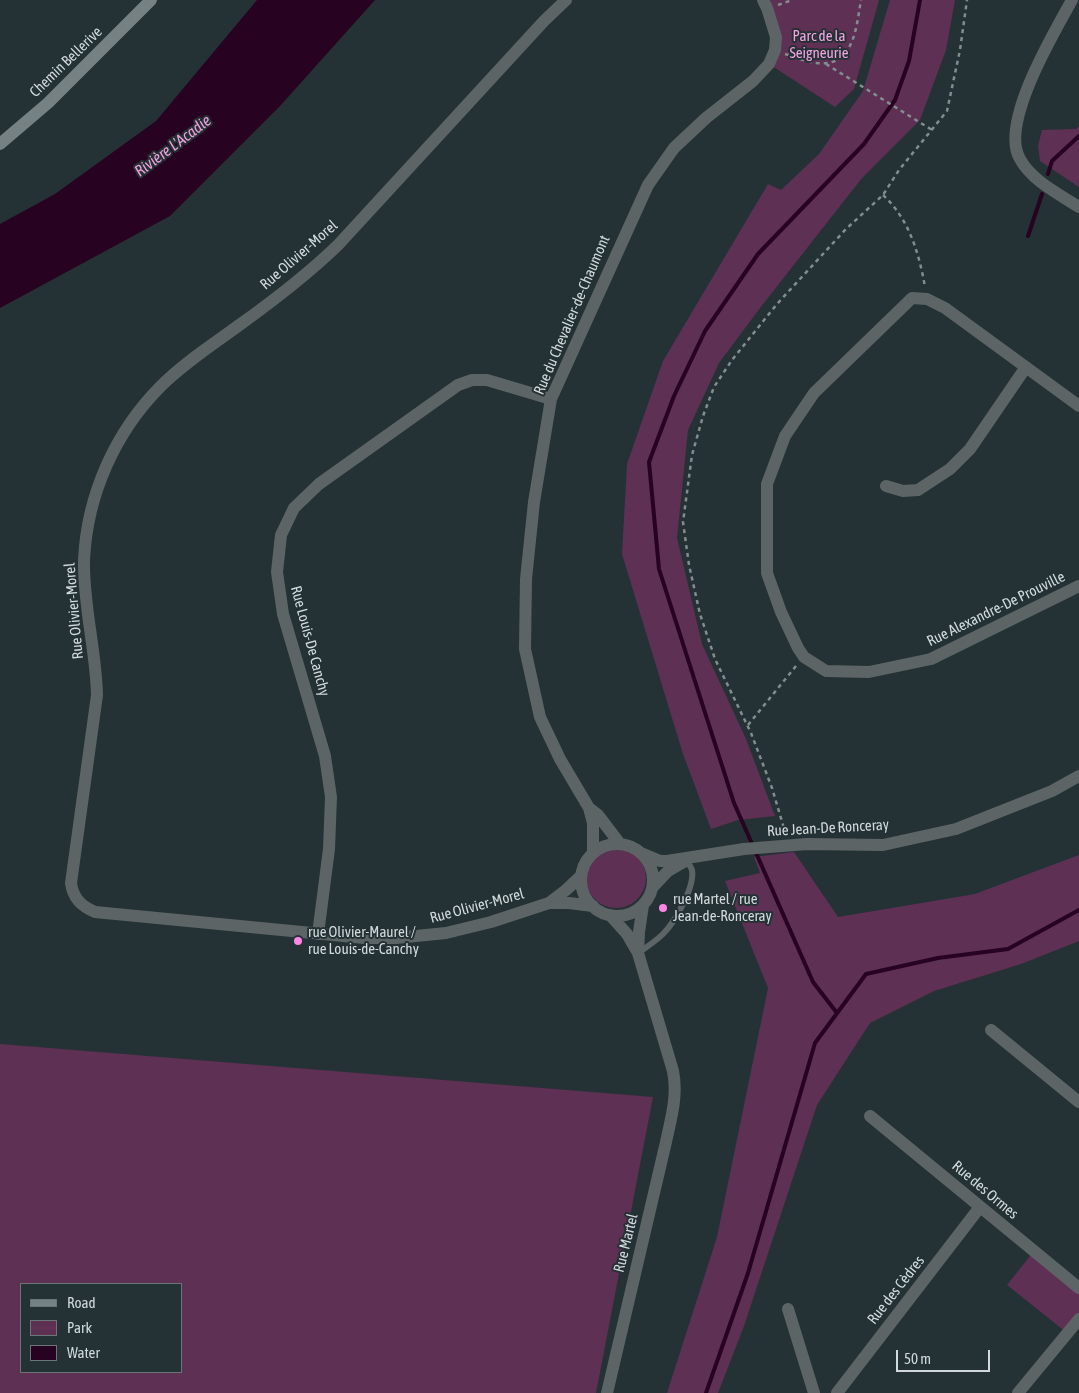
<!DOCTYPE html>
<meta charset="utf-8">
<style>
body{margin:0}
#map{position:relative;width:1079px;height:1393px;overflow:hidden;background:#243235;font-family:"Asap Condensed",sans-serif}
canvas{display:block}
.legend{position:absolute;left:20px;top:1283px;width:162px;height:90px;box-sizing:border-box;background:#243235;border:1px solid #697577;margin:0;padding:6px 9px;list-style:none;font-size:15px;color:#d1d9db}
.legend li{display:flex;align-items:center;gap:10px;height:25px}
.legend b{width:25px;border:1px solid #697577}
.scale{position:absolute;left:896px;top:1350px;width:94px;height:22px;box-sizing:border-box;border:2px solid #d1d9db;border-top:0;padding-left:6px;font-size:15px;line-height:18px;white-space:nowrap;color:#d1d9db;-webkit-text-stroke:4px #243235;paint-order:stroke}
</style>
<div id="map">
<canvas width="1079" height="1393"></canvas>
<ul class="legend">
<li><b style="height:6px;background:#768183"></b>Road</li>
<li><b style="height:14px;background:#5e3054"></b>Park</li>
<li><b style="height:14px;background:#280221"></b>Water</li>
</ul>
<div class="scale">50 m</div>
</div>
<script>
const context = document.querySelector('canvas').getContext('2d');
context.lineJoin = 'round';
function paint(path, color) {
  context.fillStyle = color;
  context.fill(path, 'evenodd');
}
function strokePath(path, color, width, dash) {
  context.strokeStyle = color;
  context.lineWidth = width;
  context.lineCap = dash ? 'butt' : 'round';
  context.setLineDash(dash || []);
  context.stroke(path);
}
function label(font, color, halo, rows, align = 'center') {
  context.font = font + ' "Asap Condensed",sans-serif';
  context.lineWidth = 4;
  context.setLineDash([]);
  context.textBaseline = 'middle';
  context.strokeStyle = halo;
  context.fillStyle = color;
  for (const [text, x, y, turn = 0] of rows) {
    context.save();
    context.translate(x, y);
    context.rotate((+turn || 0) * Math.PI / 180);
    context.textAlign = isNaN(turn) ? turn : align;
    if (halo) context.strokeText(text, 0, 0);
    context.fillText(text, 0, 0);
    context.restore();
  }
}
paint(new Path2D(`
 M763,0H879L854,89L835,107L769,64L775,50Z
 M890,0H955L946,50L920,120L862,178L760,308L719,363L688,430L677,538L702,644L746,739L775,816L738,820L711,829L683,754L622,554L627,464L663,361L768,184L781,190L819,154L863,91Z
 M1079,126V187L1040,161L1038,146L1042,130L1076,129Z
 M586 878a30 30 0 1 1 60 0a30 30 0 1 1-60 0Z
 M794,852L838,917L975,894L1079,855V941L1021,964L934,991L870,1023L817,1105L744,1326L718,1393H667L717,1237L768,988L725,881L760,873L754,857Z
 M0,1044L653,1097L596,1393H0ZM21,1284H181V1372H21Z
 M1034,1251L1079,1288V1319L1067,1333L1007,1285Z`), '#5e3054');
paint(new Path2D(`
 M257,0H375L280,106L170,216L0,308V224L55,194L156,121Z`), '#280221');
strokePath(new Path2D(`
 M1048,174L1052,161L1079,136
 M1028,236L1042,194
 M837,1013L813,982L734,803L659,569L649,462L674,396L705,331L758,254L864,144L895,100L909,61L920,0
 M706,1393L748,1273L815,1043L866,974L938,958L1008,949L1079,910`), '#280221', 4);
strokePath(new Path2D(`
 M778,5L792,0
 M785,54C798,58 813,65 827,63C855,60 857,22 861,0
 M826,64L932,130
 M883,195C909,219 919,253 925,287
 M748,725L796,666
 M786,835L772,788L751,733L715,659L700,614L689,565L683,522L692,455L703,416L714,387L732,360L777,304L846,229L883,195L899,170L947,111L960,50L967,0`), '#828d90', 2.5, [4, 4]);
strokePath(new Path2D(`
 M638,953C647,947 656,941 663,934C675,922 695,887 692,870C691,867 688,863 687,860`), '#5d6465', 6);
strokePath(new Path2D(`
 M566,0L544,21L338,245C307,275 273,301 238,326C212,345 184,363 161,386C115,432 87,495 84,560C83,605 96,650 97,695L71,883C73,898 81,906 95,912L364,938H396L446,933L491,922L549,903H569L593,906
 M1072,0C1054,33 999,124 1020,159C1032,181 1059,194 1079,207
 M1079,406L945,308L927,299L912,298L814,393L785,436L767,484V573L781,612L798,648L804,657L826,671L869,672L931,659L1079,586
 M886,486L903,491L918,490L950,469L970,449L1026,367
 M589,808L593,823V853
 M620,844L598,815L589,808L560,759L540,717L525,649L526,579L534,502L551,399L648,185L674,148L706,118L753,81L769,64L775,50L776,37L767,8L763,0
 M581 880a36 36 0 1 1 72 0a36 36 0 1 1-72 0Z
 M641,853L660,861H667L744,849L807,844L883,845L956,829L1052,791L1079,776
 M652,888L668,871L685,861
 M549,903L566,890L581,876
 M318,934L329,849L331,797L325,756L283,614L277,572L281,535L294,508L319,484L458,385L472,380H487L551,399
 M638,953L639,932L643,905
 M991,1030L1079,1102
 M870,1116L1079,1288
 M788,1309L814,1393
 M607,1393L666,1142C671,1118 678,1096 673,1071L638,953L627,934L610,915
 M837,1393L980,1207
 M1018,1393L1079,1319`), '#5d6465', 12);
strokePath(new Path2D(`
 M0,144L48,103L151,0`), '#768183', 12);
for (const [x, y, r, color] of [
 [663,908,5,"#fc86e3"],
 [298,941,5,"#fc86e3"]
]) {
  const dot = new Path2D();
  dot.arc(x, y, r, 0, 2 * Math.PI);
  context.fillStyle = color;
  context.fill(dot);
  strokePath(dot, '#243235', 2);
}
label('15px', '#f7a3e3', '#243235', [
 ["Parc de la",819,36],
 ["Seigneurie",819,53]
]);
label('15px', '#d1d9db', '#243235', [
 ["Chemin Bellerive",66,62,-44],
 ["Rue Olivier-Morel",299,255,-41],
 ["Rue du Chevalier-de-Chaumont",572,315,-67],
 ["Rue Alexandre-De Prouville",996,609,-26],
 ["Rue Olivier-Morel",74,611,-95],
 ["Rue Louis-De Canchy",310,641,75],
 ["Rue Jean-De Ronceray",828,828,-3],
 ["Rue Olivier-Morel",477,906,-15],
 ["Rue des Ormes",985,1190,40],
 ["Rue Martel",626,1243,-76],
 ["Rue des Cèdres",896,1290,-52]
]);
label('15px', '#d1d9db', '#243235', [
 ["rue Martel / rue",673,899],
 ["Jean-de-Ronceray",673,916],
 ["rue Olivier-Maurel /",308,932],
 ["rue Louis-de-Canchy",308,949]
], 'left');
label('italic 16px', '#f29fdf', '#243235', [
 ["Rivière L'Acadie",173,146,-37]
]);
</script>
